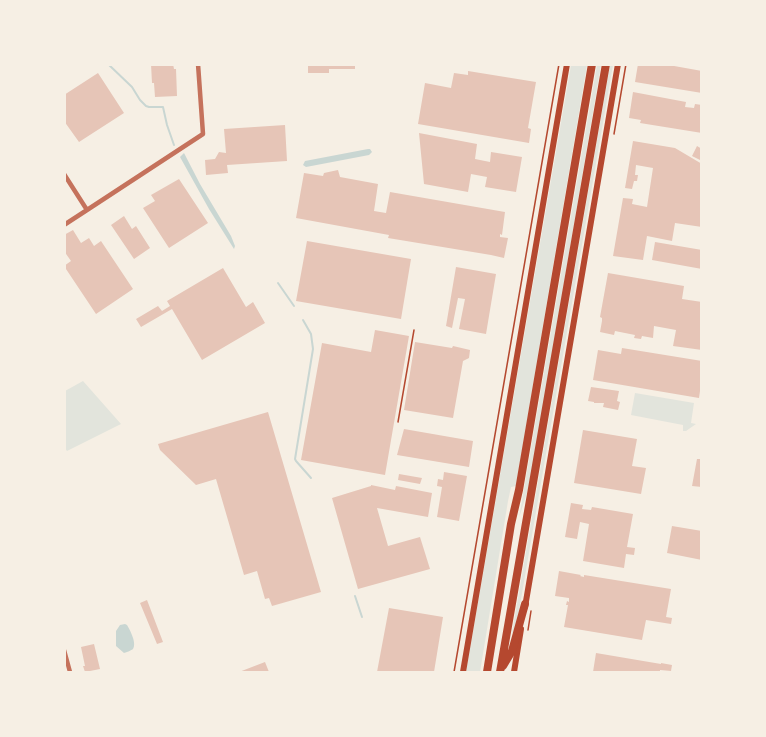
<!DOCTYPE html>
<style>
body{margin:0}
#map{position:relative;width:766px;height:737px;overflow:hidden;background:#f6efe4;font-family:Mulish,sans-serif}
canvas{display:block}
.frame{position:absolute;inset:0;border:66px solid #f6efe4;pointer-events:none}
</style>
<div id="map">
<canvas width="766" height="737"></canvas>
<div class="frame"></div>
</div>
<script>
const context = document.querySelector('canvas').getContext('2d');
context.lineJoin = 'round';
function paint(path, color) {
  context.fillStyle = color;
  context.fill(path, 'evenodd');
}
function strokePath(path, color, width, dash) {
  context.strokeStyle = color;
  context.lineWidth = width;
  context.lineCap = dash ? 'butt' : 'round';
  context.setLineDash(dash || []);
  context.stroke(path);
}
paint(new Path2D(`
 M571,65H587L516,486L511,487L508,501L480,672H466Z
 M597,65H601L530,483L519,518Z
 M610,65H613L515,634L512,633Z
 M83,381L121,424L67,451L64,447L65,391Z
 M635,393L694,403L691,423L696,424L686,431H683V425L631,415Z`), '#e2e4dc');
paint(new Path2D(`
 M368,149H370L372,152L369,155L306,167L303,165L305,161Z
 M184,153L200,184L231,236L235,246L234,249L209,209L180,157Z
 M125,624L127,625C130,630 137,643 133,649C132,650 125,653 124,653L116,646V631L120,625Z`), '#c9d6d2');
strokePath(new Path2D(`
 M108,64L132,87L140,100L146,106L149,107H163L167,125L174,145
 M278,283L294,306
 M303,320L311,334L313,349L295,459L296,461L311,478
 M355,596L362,617`), '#c9d6d2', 2);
paint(new Path2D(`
 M151,64H173L174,69H176L177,96L155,97L154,83H152Z
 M308,64H355V69H329V73H308Z
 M638,64H663L702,71V93L635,82Z
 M468,71L536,82L528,128L531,129L529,143L418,124L425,83L451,88L454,73L468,75Z
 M98,73L124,113L79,142L64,121V95Z
 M633,92L686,102L685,107L694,108L695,104L702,105V133L640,123L641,120L629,118Z
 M285,125L287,161L227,165L228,173L206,175L205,160L215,159L219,152L226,153L224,129Z
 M419,133L477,144L475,159L490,162L491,152L522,157L516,192L485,187L487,177L471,174L468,192L424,184Z
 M633,141L675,148L702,164V227L675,223L672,241L647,236L643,260L613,256L623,198L633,199L632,204L647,207L653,168L636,165L635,175H638L637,181H634L632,189L625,188Z
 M697,146L702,149V161L692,156Z
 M338,170L340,177L378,184L374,211L386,213L390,192L505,212L502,235L500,234V237L508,238L504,258L491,255L388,238L389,235L296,218L304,173L323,176L324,173Z
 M179,179L208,223L169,248L143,208L155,201L151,195Z
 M124,216L132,229L136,226L150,248L134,259L111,225Z
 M73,230L81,243L89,238L94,246L101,241L133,289L96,314L64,266L71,261L64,251V235Z
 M307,241L411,259L401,319L296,301Z
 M655,242L702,250V269L652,260Z
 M456,267L496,274L486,334L459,329L465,299L458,298L452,328L446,326Z
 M223,268L246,307L253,302L265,323L202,360L172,309L141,327L136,319L158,306L162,311L170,306L167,301Z
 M608,273L684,286L682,299L702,302V350L673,346L676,330L654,326L653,338L642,336L641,339L634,338L635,335L615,331L614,335L600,332L602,321V318L600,317Z
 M375,330L409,336L385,475L301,460L322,343L371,352Z
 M415,342L452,348L453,346L470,350L469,358L463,361L453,418L404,410Z
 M622,348L702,361V391H700L699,398L593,380L598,350L621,354Z
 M591,387L619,391L617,401L620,402L618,410L603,407L604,403H594V402L588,401Z
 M268,412L321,592L272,606L269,598L265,599L257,571L244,575L216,479L196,485L160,450L158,444Z
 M404,429L473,441L469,467L397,455Z
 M583,430L637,439L632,466L646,468L641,494L574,483Z
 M697,459H702V487L692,486Z
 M444,472L467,476L459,521L437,517L442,487L437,486L438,479L443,480Z
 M399,474L422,478L420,484L398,480Z
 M371,485L395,490L396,486L432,493L428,517L377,508L388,546L420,537L430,569L358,589L332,498L371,486Z
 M571,503L583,505L582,509L591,510L592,507L633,514L627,547L635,548L634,555L626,554L624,568L583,561L589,524L580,522L577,539L565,537Z
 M672,526L702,531V560L667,553Z
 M559,571L581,575L580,576L584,577V575L671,589L666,617L672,618L671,624L646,620L642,640L564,627L568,605H566L567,601L569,602V598L555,596Z
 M147,600L163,642L157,644L140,603Z
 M389,608L443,617L434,672H377Z
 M94,644L100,669L85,672L83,666H85L81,647Z
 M596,653L661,664V663L672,665L671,671L660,670V672H593Z
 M265,662L269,672H239Z`), '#e6c5b7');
strokePath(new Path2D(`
 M614,134L626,64
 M398,422L414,330
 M528,630L531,611
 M454,672L559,64`), '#b5482f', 1.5);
strokePath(new Path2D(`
 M64,174L87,210L203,134L198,64
 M64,225L87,210
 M64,650L70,672`), '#c5725c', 4.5);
strokePath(new Path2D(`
 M525,607L618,64
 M463,672L567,64
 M514,672L521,629`), '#b5482f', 6);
strokePath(new Path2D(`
 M503,666L512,651L525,604
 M487,672L511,524L519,490L592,64
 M500,672L606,64`), '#b5482f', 8);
</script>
